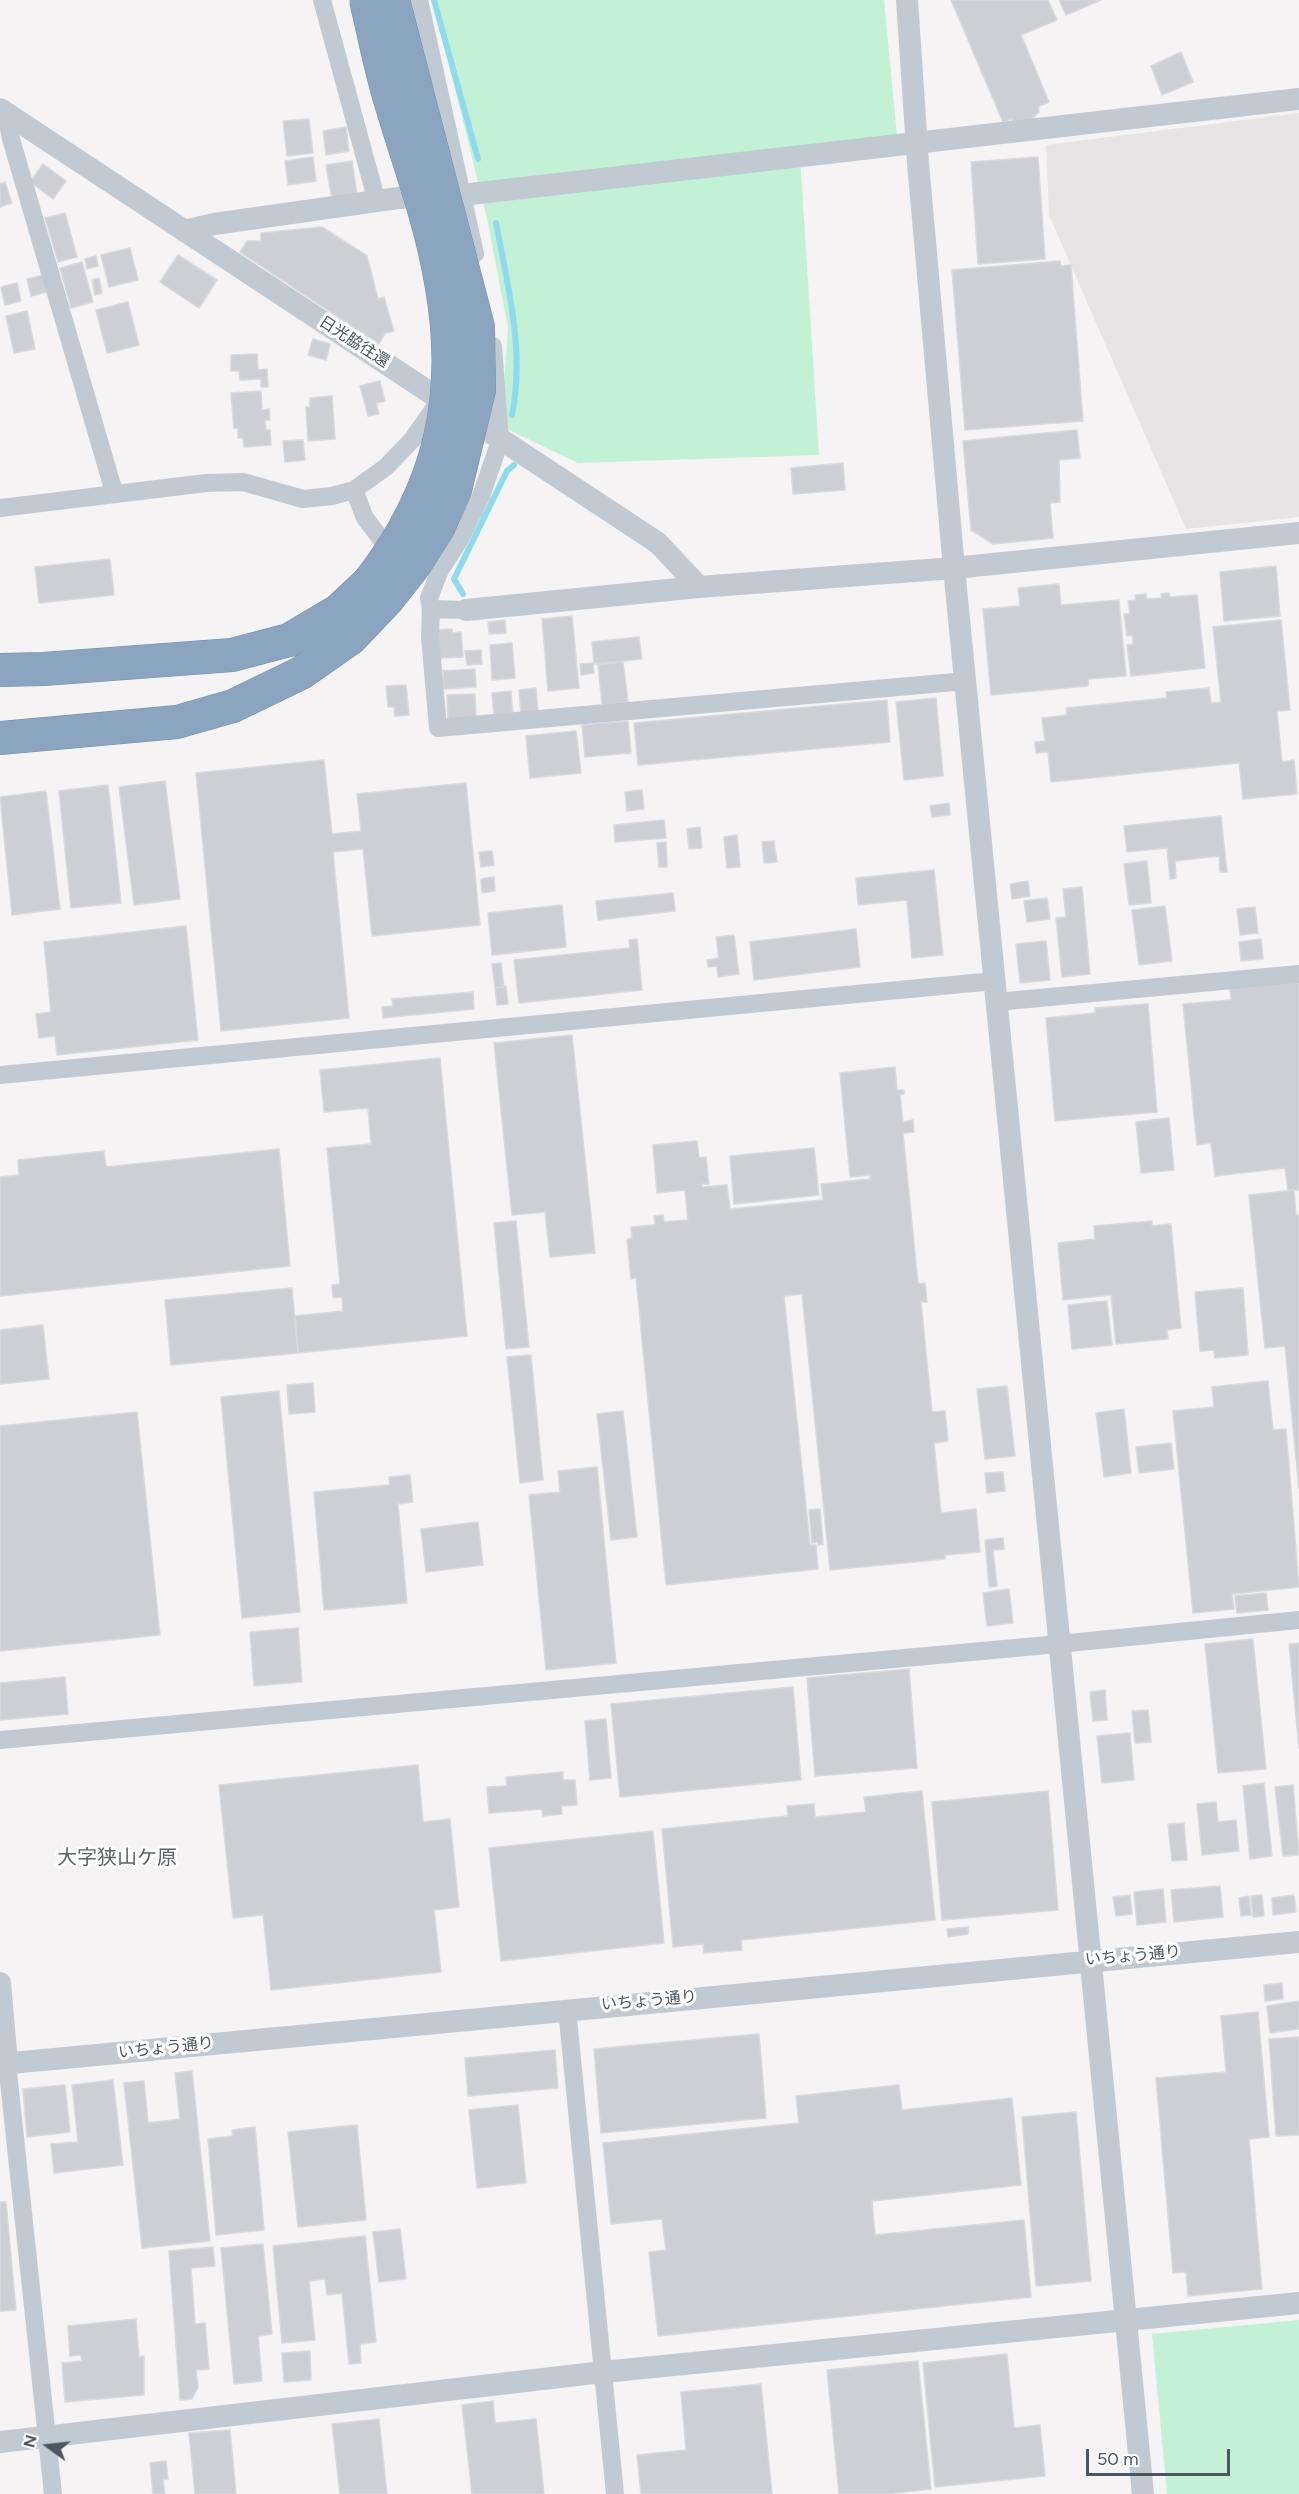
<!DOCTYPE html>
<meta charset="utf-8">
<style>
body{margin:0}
#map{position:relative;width:1299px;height:2494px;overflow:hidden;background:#f5f3f3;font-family:Figtree,sans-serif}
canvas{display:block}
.north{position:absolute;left:18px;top:2416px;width:60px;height:60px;-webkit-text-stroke:4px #fff;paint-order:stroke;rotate:285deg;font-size:16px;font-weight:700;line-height:24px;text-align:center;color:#4a5661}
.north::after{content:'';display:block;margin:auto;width:21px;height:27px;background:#4a5661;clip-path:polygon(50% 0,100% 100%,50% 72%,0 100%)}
.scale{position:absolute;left:1086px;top:2449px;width:144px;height:27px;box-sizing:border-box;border:3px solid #4a5661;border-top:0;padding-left:8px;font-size:18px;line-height:21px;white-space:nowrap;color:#4a5661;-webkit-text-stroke:4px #fff;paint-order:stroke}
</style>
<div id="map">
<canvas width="1299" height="2494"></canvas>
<div class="north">N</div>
<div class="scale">50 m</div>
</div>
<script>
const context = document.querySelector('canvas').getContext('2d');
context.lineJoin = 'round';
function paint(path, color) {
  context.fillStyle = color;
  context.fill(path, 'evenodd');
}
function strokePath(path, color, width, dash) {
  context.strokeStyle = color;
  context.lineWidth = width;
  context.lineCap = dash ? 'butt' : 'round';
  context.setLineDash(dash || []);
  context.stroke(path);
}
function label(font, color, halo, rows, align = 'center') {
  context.font = font + ' Figtree,"Noto Sans JP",sans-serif';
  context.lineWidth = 6;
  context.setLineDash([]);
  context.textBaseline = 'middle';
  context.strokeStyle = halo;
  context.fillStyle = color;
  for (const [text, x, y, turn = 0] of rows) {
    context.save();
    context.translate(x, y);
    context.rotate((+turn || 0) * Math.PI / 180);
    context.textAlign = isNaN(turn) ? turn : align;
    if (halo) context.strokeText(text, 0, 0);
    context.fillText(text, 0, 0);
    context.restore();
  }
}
paint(new Path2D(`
 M1299,113V517L1186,529L1049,215L1046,145Z`), '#e6e4e5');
paint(new Path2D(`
 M433,0H884L897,136L800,155L819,455L578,463L501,426L508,328L487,218Z
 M1299,2320V2494H1167L1152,2334Z`), '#c3f1d5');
strokePath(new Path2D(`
 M434,0L478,159
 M496,223C508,287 525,351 512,415
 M463,594L454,579L507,471L514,465`), '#90daee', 6);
const building = new Path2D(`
 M951,0H1048L1057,20L1021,35L1049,102L1038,107L1039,112L1033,118L1025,123H1013L1012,119L1003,122Z
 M1059,0H1101L1066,15Z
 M1181,52L1193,82L1162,95L1151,66Z
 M309,119L313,153L287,156L283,121Z
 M346,127L349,151L326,155L323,131Z
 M313,157L316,181L288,185L285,161Z
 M1038,157L1045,259L978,264L971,162Z
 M352,161L357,195L332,199L326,165Z
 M43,164L66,181L53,199L30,182Z
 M5,182L12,203L0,207V184Z
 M65,213L77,257L58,262L45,218Z
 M322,227L367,256L378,299L384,297L394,331L385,333L379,344L240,252L247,241H261V233Z
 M130,248L138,280L109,287L101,255Z
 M178,255L217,280L199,308L160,282Z
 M96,256L98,266L87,269L85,259Z
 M1060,261L1061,266L1071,265L1083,421L965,430L952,270Z
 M82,262L93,302L71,308L60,268Z
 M43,275L47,292L31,296L27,279Z
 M99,278L102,293L95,295L92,280Z
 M17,283L21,301L5,305L1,287Z
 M128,302L139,345L107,353L96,310Z
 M27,311L35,349L14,353L6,316Z
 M313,339L330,344L326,360L308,355Z
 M257,354L258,370L267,369L268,387H261V379L240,380L239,371H231V355Z
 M380,381L385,401L376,403L379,414L368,416L360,386Z
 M261,391L262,410L269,409L270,420H265L266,430H270L271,445L244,447L243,438H238V428H234L231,393Z
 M332,396L335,439L308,441L306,407H310V398Z
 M1077,430L1080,458L1059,460L1060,502L1050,503L1053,538L993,544L971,530L963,441Z
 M303,440L305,460L285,462L283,441Z
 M843,463L845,490L793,494L791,468Z
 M110,559L114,595L39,603L35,567Z
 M1276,566L1280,616L1224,621L1220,572Z
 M1059,584L1061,605L1119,600L1126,676L1088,679V686L991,695L983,609L1020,606L1018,588Z
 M1169,593L1170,597L1197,595L1205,668L1131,676L1127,645L1133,644L1132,635L1127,636L1124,614H1130L1128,601L1136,600L1135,595L1146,594V599L1162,598L1161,594Z
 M572,616L579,688L548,691L542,619Z
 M505,620L506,633L489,634L488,622Z
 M1281,620L1290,710L1277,711L1282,762L1294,760L1297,794L1243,799L1239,763L1051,782L1048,752L1036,753L1035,742L1045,741L1042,718L1067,715L1066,708L1167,698L1166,692L1209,688L1211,703L1221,702L1213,627Z
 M452,629V633L461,632L463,657L439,658L437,630Z
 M639,637L642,659L594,664L592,642Z
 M512,643L515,678L492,680L490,645Z
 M481,650L482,664L467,665L465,651Z
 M623,662L628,702L602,705L598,665Z
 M593,663L594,673L581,675L580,664Z
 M475,669L476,687L444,689L443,671Z
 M406,685L409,715L395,716L394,707H388L386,686Z
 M536,688L538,712L521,714L519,690Z
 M511,691L513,715L494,716L492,693Z
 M475,694L476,719L448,720L447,695Z
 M936,698L943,776L904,780L896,702Z
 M887,700L890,742L638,765L634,723Z
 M628,721L631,753L585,757L582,725Z
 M576,731L581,773L530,778L526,736Z
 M324,760L332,834L361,831L357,794L466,783L480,925L372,936L363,849L333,852L349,1018L221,1031L196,773Z
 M165,781L180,899L134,905L119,787Z
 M108,785L121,903L71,908L59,791Z
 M642,790L644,809L627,811L625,792Z
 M46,791L60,909L12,915L0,797Z
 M949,803L950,815L932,817L930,806Z
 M1221,816L1227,872H1220L1219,856L1175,861L1176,878L1170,879L1167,848L1127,852L1124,826Z
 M664,820L666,838L615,842L614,825Z
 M700,827L702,848L689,849L687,829Z
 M737,835L740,867L727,868L724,837Z
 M774,841L777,862L764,863L762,842Z
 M666,842L667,867H659L657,843Z
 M492,851L494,865L481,867L479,852Z
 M1147,861L1151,903L1129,905L1124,864Z
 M934,870L943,955L912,958L907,900L858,905L856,878Z
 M494,877L495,891L482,893L481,879Z
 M1028,881L1030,896L1012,899L1010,884Z
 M1082,887L1090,974L1062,977L1056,918L1066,917L1063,889Z
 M673,893L675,911L598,920L596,901Z
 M1047,898L1050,919L1027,922L1024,901Z
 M562,905L566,947L492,955L488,913Z
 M1165,906L1172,961L1139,965L1132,910Z
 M1255,907L1258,933L1240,935L1237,909Z
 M186,926L198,1040L57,1055L55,1036L39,1038L36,1014L51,1012L44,942Z
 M856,929L860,967L754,980L750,942Z
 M734,935L739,974L718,977L717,966L708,967L707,960L719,958L716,937Z
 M637,939L642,990L519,1003L514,960L630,948L629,940Z
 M1261,939L1263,959L1241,961L1239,942Z
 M1046,941L1050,980L1020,983L1016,944Z
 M501,963L504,987L495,988L492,964Z
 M1299,982V1190L1288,1191L1285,1168L1215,1176L1211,1143L1197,1145L1183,1004L1231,1000L1230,989Z
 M506,986L508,1004L497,1005L495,988Z
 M473,992L474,1009L383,1018L382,1007L393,1006L392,999Z
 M1148,1004L1157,1112L1055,1121L1046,1018L1095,1013V1008Z
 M572,1035L595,1253L550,1257L545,1212L512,1215L494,1043Z
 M440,1058L467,1336L298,1353L295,1316L343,1311L342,1297L333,1298L332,1285L340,1284L327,1148L371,1144L368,1108L324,1112L320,1070Z
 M895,1067L897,1090H904V1094L900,1095L903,1122L913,1120L914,1132L903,1133L918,1284L925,1283L927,1302H921L932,1412L945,1411L948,1441L934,1443L941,1513L976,1509L980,1552L945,1555V1559L830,1570L802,1294L784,1296L810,1545H816L818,1569L666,1585L636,1278L631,1279L627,1239L632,1238L631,1227L655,1225L654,1216L663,1215L664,1222L688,1220L685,1190L657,1193L653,1145L697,1141L699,1158L706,1157L709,1184H702V1187L727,1185L730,1209L823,1200L821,1184L870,1179V1175L850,1177L840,1073Z
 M1169,1118L1174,1170L1141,1173L1136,1122Z
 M814,1148L819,1195L734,1204L730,1156Z
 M279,1149L290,1266L0,1296V1177L19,1175L18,1160L104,1151L106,1167Z
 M1294,1190L1296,1215H1299V1489L1285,1346L1265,1348L1249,1195Z
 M516,1221L529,1347L506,1349L494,1223Z
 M1152,1221V1226L1171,1224L1181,1328L1167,1330L1168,1339L1116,1344L1111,1295L1063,1300L1058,1243L1095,1239L1094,1226Z
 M292,1288L298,1353L171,1365L165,1300Z
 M1243,1288L1248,1355L1215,1358L1214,1350L1200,1351L1195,1292Z
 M1107,1301L1112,1345L1072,1349L1068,1305Z
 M43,1325L49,1379L0,1384V1330Z
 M531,1355L543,1480L520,1483L507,1357Z
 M1268,1381L1273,1430L1286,1429L1299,1587L1232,1594L1234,1609L1193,1613L1173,1411L1214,1407L1212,1387Z
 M313,1383L315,1412L289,1414L287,1385Z
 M1007,1386L1015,1456L985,1459L977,1389Z
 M279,1391L300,1612L242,1618L221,1397Z
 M1124,1409L1131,1473L1104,1477L1096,1413Z
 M623,1411L637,1537L611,1540L597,1414Z
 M137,1412L160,1635L0,1651V1426Z
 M1171,1443L1174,1469L1139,1473L1136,1447Z
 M597,1467L616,1663L546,1670L529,1495L560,1492L558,1471Z
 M1003,1472L1005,1491L987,1493L985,1473Z
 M410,1475L413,1502L398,1504L407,1603L324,1610L314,1492L390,1485L389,1477Z
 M820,1509L823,1544L818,1545V1542L812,1543L809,1510Z
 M478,1522L483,1565L426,1572L421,1529Z
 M1003,1538L1004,1549L993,1550L997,1586L989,1587L985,1540Z
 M1009,1589L1013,1623L987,1626L983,1593Z
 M1266,1593L1268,1610L1237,1613L1235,1596Z
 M298,1628L302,1682L254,1686L250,1632Z
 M1253,1639L1266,1769L1218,1773L1205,1644Z
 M1299,1643V1748L1289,1644Z
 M909,1669L917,1768L815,1776L807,1678Z
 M65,1677L68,1714L0,1720V1683Z
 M793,1687L801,1780L620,1797L611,1704Z
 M1105,1690L1107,1720L1093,1721L1090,1692Z
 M1148,1710L1151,1742L1135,1743L1132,1711Z
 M606,1719L611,1778L590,1780L585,1721Z
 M1130,1733L1134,1780L1102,1783L1097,1736Z
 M418,1765L423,1822L450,1819L459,1907L434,1910L441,1972L271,1990L263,1915L233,1918L219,1785Z
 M563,1772V1780H575L577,1805L561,1806L562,1814L543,1816L542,1809L489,1813L487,1787L507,1786L506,1777Z
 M1264,1783L1272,1856L1250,1859L1243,1786Z
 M1293,1785L1299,1855L1283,1856L1275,1787Z
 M922,1791L935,1920L741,1940L742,1950L704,1953L703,1944L673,1947L662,1829L788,1816L787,1806L814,1804L815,1817L866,1812L864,1797Z
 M1048,1791L1058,1910L942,1920L932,1802Z
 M1216,1802L1218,1822L1236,1820L1239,1851L1202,1855L1197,1804Z
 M1184,1823L1187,1860L1172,1861L1168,1824Z
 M653,1831L664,1943L501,1961L489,1848Z
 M1220,1886L1223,1917L1174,1922L1171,1890Z
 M1163,1889L1166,1922L1137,1925L1134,1892Z
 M1130,1895L1132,1914L1116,1916L1113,1897Z
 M1262,1895L1264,1916L1253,1917L1251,1896Z
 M1294,1895L1296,1912L1273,1915L1272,1898Z
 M1249,1896L1251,1915L1241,1916L1239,1898Z
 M968,1927V1934L948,1937L947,1929Z
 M1282,1983L1283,1999L1265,2001L1264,1985Z
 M1299,2001V2029L1270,2033L1267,2006Z
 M1258,2012L1269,2137L1249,2139L1262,2289L1188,2296L1186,2272L1173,2273L1156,2078L1226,2072L1221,2016Z
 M759,2034L766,2118L601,2133L594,2049Z
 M1299,2037V2135L1276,2136L1269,2039Z
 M555,2050L558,2088L468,2096L465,2058Z
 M192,2071L210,2241L142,2248L124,2083L144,2081L148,2123L180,2119L175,2073Z
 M113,2080L123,2165L54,2173L51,2144L78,2142L72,2085Z
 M65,2085L70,2132L27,2137L23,2089Z
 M899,2085L902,2110L1012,2098L1021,2185L872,2201L875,2235L1024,2220L1031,2297L658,2336L649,2252L666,2250L662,2219L611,2224L603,2143L799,2123L796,2096Z
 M518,2105L526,2183L477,2188L469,2110Z
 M1076,2112L1091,2281L1036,2286L1022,2117Z
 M357,2125L366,2220L298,2227L288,2132Z
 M255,2127L264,2230L216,2235L208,2139L233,2136L232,2130Z
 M0,2202H6L16,2310L0,2311Z
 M400,2229L406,2279L379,2282L373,2232Z
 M365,2236L376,2342L360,2344L361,2363L349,2364L342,2293L327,2295L325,2279L309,2281L315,2340L282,2343L273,2246Z
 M263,2244L272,2334L258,2336L262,2381L234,2384L221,2248Z
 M213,2247L215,2266L191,2268L195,2324L205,2323L209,2369L196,2370L198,2387L192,2399L180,2400L169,2251Z
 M136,2319L139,2357L144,2356V2395L65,2402L62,2363L82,2361L81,2355L70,2356L68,2326Z
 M310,2351L311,2380L284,2382L282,2353Z
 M1007,2354L1014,2428L1040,2425L1045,2476L935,2487L923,2363Z
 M918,2361L931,2489L887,2494H839L827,2370Z
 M761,2384L772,2494H641L637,2455L686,2450L681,2392Z
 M493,2401L495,2423L536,2419L544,2494H472L462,2405Z
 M379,2419L387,2494H340L332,2424Z
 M230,2430L236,2494H195L189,2433Z
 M166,2461L168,2479L163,2480L165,2494H153L150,2463Z`);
paint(building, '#cdcfd5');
strokePath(building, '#d7d9de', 1.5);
const motorway = new Path2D(`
 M0,670L44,669L232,655L289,640L338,611L369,582
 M0,738L177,722L233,706L301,673L351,638L388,599`);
strokePath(motorway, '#7690ad', 34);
strokePath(new Path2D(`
 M322,0L377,202
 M419,0L475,254
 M6,113L11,139L114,492
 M354,490L365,518L394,556
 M0,508L206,483L243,482L303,499L332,496L354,490L386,467L412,440L440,400
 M429,598L440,570L460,539L481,496L500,441L493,346
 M429,598L431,609L466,610
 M431,609L430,637L438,728L966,681
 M996,1002L1299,974
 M0,1075L994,981
 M0,1740L1059,1644L1299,1620
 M567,2009L615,2494
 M7,2063L53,2494`), '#c1cad2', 18);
strokePath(new Path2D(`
 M907,0L918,163L954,568L1143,2494
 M0,109L658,543L699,587
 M184,231L214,224L398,198L462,195L1299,99
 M466,610L699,587L954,568L1299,533
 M0,1983L7,2063
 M0,2064L1299,1942
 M0,2442L603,2372L1299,2303`), '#c1cad2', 22);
strokePath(motorway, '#8ba5c1', 33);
const motorwayBridge = new Path2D(`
 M366,0C373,30 379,60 387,89C405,153 430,216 441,282C462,396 440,490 369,582
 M388,599L414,566L438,528L455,490L479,390L478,327L393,0`);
strokePath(motorwayBridge, '#7690ad', 34, []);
strokePath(motorwayBridge, '#8ba5c1', 33);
label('16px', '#4a5661', '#fff', [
 ["日光脇往還",354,342,33],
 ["いちょう通り",1133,1956,-5],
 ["いちょう通り",649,2001,-5],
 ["いちょう通り",166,2048,-6]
]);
label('20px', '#5f6368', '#fff', [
 ["大字狭山ケ原",117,1858]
]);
</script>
